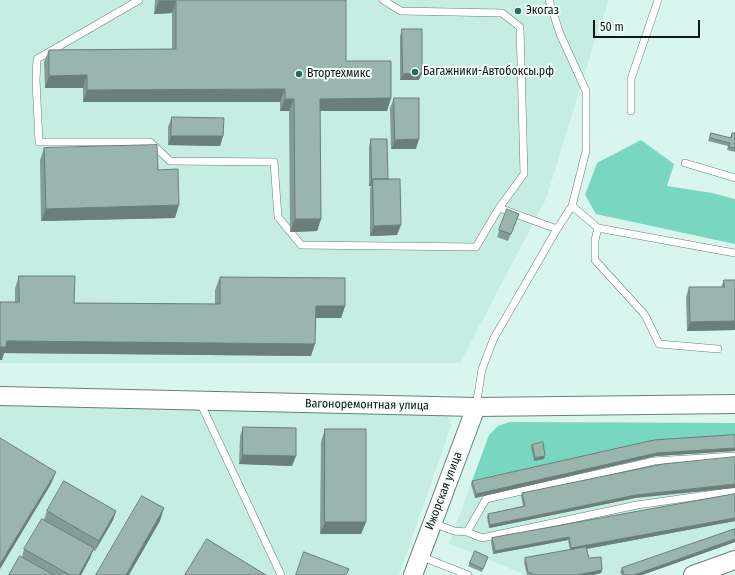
<!DOCTYPE html>
<meta charset="utf-8">
<style>
body{margin:0}
#map{position:relative;width:735px;height:575px;overflow:hidden;background:#d8f6ee;font-family:"Fira Sans Condensed",sans-serif}
canvas{display:block}
.scale{position:absolute;left:593px;top:20px;width:107px;height:18px;box-sizing:border-box;border:2px solid #0e1816;border-top:0;padding-left:5px;font-size:12px;line-height:14px;white-space:nowrap;color:#0e1816;-webkit-text-stroke:3px #f3fefb;paint-order:stroke}
</style>
<div id="map">
<canvas width="735" height="575"></canvas>
<div class="scale">50 m</div>
</div>
<script>
const context = document.querySelector('canvas').getContext('2d');
context.lineJoin = 'round';
function paint(path, color) {
  context.fillStyle = color;
  context.fill(path, 'evenodd');
}
function strokePath(path, color, width, dash) {
  context.strokeStyle = color;
  context.lineWidth = width;
  context.lineCap = dash ? 'butt' : 'round';
  context.setLineDash(dash || []);
  context.stroke(path);
}
function label(font, color, halo, rows, align = 'center') {
  context.font = font + ' "Fira Sans Condensed",sans-serif';
  context.lineWidth = 4;
  context.setLineDash([]);
  context.textBaseline = 'middle';
  context.strokeStyle = halo;
  context.fillStyle = color;
  for (const [text, x, y, turn = 0] of rows) {
    context.save();
    context.translate(x, y);
    context.rotate((+turn || 0) * Math.PI / 180);
    context.textAlign = isNaN(turn) ? turn : align;
    if (halo) context.strokeText(text, 0, 0);
    context.fillText(text, 0, 0);
    context.restore();
  }
}
paint(new Path2D(`
 M0,0H609L594,43L546,199L460,363H0Z
 M0,406L436,410L443,412L447,416L450,421L451,426L399,575H0Z
 M735,438V542L642,575H526L449,544L471,484Z`), '#c6ede2');
paint(new Path2D(`
 M641,140L674,164L667,186L712,193L735,199V244L596,214L585,195L597,163Z
 M510,422L735,423V438L471,484L489,435L498,426Z`), '#79d6c1');
const service = new Path2D(`
 M139,0L37,59L36,80L39,142H150L170,161L274,162L278,217L301,245L476,247L499,208L557,229L494,338L482,369L476,407
 M383,0L401,11L502,13L520,27L524,174L499,208
 M549,0L560,34L586,91V151L572,206L557,229
 M631,111V79L658,0
 M685,163L735,178
 M572,206L598,228L735,253
 M598,228L595,240V260L645,315L659,344L718,349
 M200,402L281,575
 M735,456L654,461L486,499L467,532L482,538L637,505L735,491
 M433,523L454,531L467,532
 M420,556L468,575`);
const tertiary = new Path2D(`
 M0,396L476,407L735,404
 M413,575L476,407
 M693,575L735,560`);
strokePath(service, '#658079', 8);
strokePath(tertiary, '#658079', 20);
strokePath(service, '#fff', 7);
strokePath(tertiary, '#fff', 18);
paint(new Path2D(`
 M155,0H346V61L391,98L387,111H320L321,219L317,231L290,232L289,111H280V102H83V88H45L44,62L49,50L172,49V13L154,14Z
 M402,29L419,80H400V36Z
 M394,98L416,149H391L390,108Z
 M172,117L223,136L220,146L168,145V127Z
 M711,133L730,138L732,133H735V152L727,150L728,146L708,141Z
 M371,139L387,179L397,235L370,236V189L371,186H369V146Z
 M44,148L158,170L175,218L41,221L40,160Z
 M507,209L519,214L508,241L497,237Z
 M19,276L74,303L215,304V290L220,277L345,306L341,318H315L311,356L4,353L2,360L15,302V288Z
 M724,280H735V330L687,331L686,297L689,287H721Z
 M243,427L292,466L239,464L240,436Z
 M325,429L366,522L361,534H320L321,442Z
 M735,435V451L656,456L475,498L471,484L472,481Z
 M532,445L544,459L534,461L531,448Z
 M522,493L635,498L489,528L487,517L488,514L523,506L521,496Z
 M735,494V521L586,549L589,558L602,570L601,573L593,575H527L524,562L525,558L570,550L568,540L493,554L491,542L492,538Z
 M47,511H116L113,520L95,551L93,550L90,558L81,575H9L22,557L24,549L44,519Z
 M735,529V542L642,575H622L620,572L622,568Z
 M475,551L488,557L482,572L468,566Z`), '#849c96');
paint(new Path2D(`
 M159,1H176L172,13L154,14Z
 M422,73L419,80H400L403,74Z
 M87,75L83,88H45L49,76Z
 M285,89L280,102H83L87,90Z
 M391,98L387,111H316L320,99Z
 M285,99H294L289,111H280Z
 M171,136H223L220,146L168,145Z
 M419,139L416,149H391L395,140Z
 M372,179H388H373L371,186H369Z
 M179,205L175,218L41,221L46,209Z
 M295,219H321L317,231L290,232Z
 M401,225L397,235L370,236L374,226Z
 M316,306H345L341,318H311Z
 M735,321V330L687,331L690,322Z
 M7,341L315,344L311,356L4,353L2,360H0V347Z
 M735,448V451L656,456L475,498L476,494L657,453Z
 M243,455L296,456L292,466L239,464Z
 M545,456L544,459L534,461L535,458Z
 M56,472L51,484L0,569V564Z
 M735,484V488L635,498L489,528L490,525L636,495Z
 M164,508L160,521L129,575H126Z
 M116,511L113,520L95,551L99,541Z
 M735,518V521L570,552L571,548Z
 M325,522H366L361,534H320Z
 M569,537L568,540L493,554L495,551Z
 M735,539V542L642,575H634Z
 M94,548L90,558L81,575H79Z
 M602,570L601,573L593,575H577Z`), '#6b7f7a');
const building = new Path2D(`
 M159,0H346V61H391V98L320,99L321,219H295L294,99H285V89L87,90V75L49,76V50L176,49V1H159Z
 M402,29H422V73L403,74Z
 M394,98H419V139L395,140Z
 M172,117L224,118L223,136H171Z
 M711,133L731,138L732,133H735V148L729,147L730,143L710,138Z
 M371,139H387L388,179H372Z
 M157,145L158,170L178,169L179,205L46,209L44,148Z
 M373,179H400L401,225L374,226Z
 M507,209L519,214L511,234L499,230Z
 M19,276H75L74,303L220,304V277L345,278V306H316L315,344L7,341L6,347H0V302H19Z
 M724,280H735V321L690,322L689,287H724Z
 M243,427L296,428V456L243,455Z
 M325,429H366V522H325Z
 M735,435V448L657,453L476,494L472,481L654,440Z
 M0,438L56,472L0,564Z
 M543,442L545,456L535,458L532,445Z
 M735,457V484L636,495L490,525L488,514L525,506L522,493L663,464Z
 M64,481L116,511L99,541L47,511Z
 M735,494V518L571,548L569,537L495,551L492,538Z
 M142,496L164,508L126,575H96Z
 M42,519L94,548L79,575H70L24,549Z
 M735,529V539L634,575H624L622,568Z
 M207,539L266,575H185Z
 M586,547L589,558L601,557L602,570L577,575H535L528,572L525,558Z
 M475,551L488,557L483,569L470,563Z
 M304,552L349,569L346,575H296Z
 M20,556L54,575H9Z`);
paint(building, '#99b5ae');
strokePath(building, '#6b7f7a', 1);
for (const [x, y, r, color] of [
 [518,11,4,"#276b5e"],
 [415,72,4,"#276b5e"],
 [299,74,4,"#276b5e"]
]) {
  const dot = new Path2D();
  dot.arc(x, y, r, 0, 2 * Math.PI);
  context.fillStyle = color;
  context.fill(dot);
  strokePath(dot, '#f3fefb', 1.5);
}
label('12px', '#0e1816', '#f3fefb', [
 ["Экогаз",526,11],
 ["Багажники-Автобоксы.рф",423,72],
 ["Втортехмикс",307,74]
], 'left');
label('12px', '#0e1816', '#f3fefb', [
 ["Вагоноремонтная улица",367,405,1],
 ["Ижорская улица",444,491,-69]
]);
</script>
